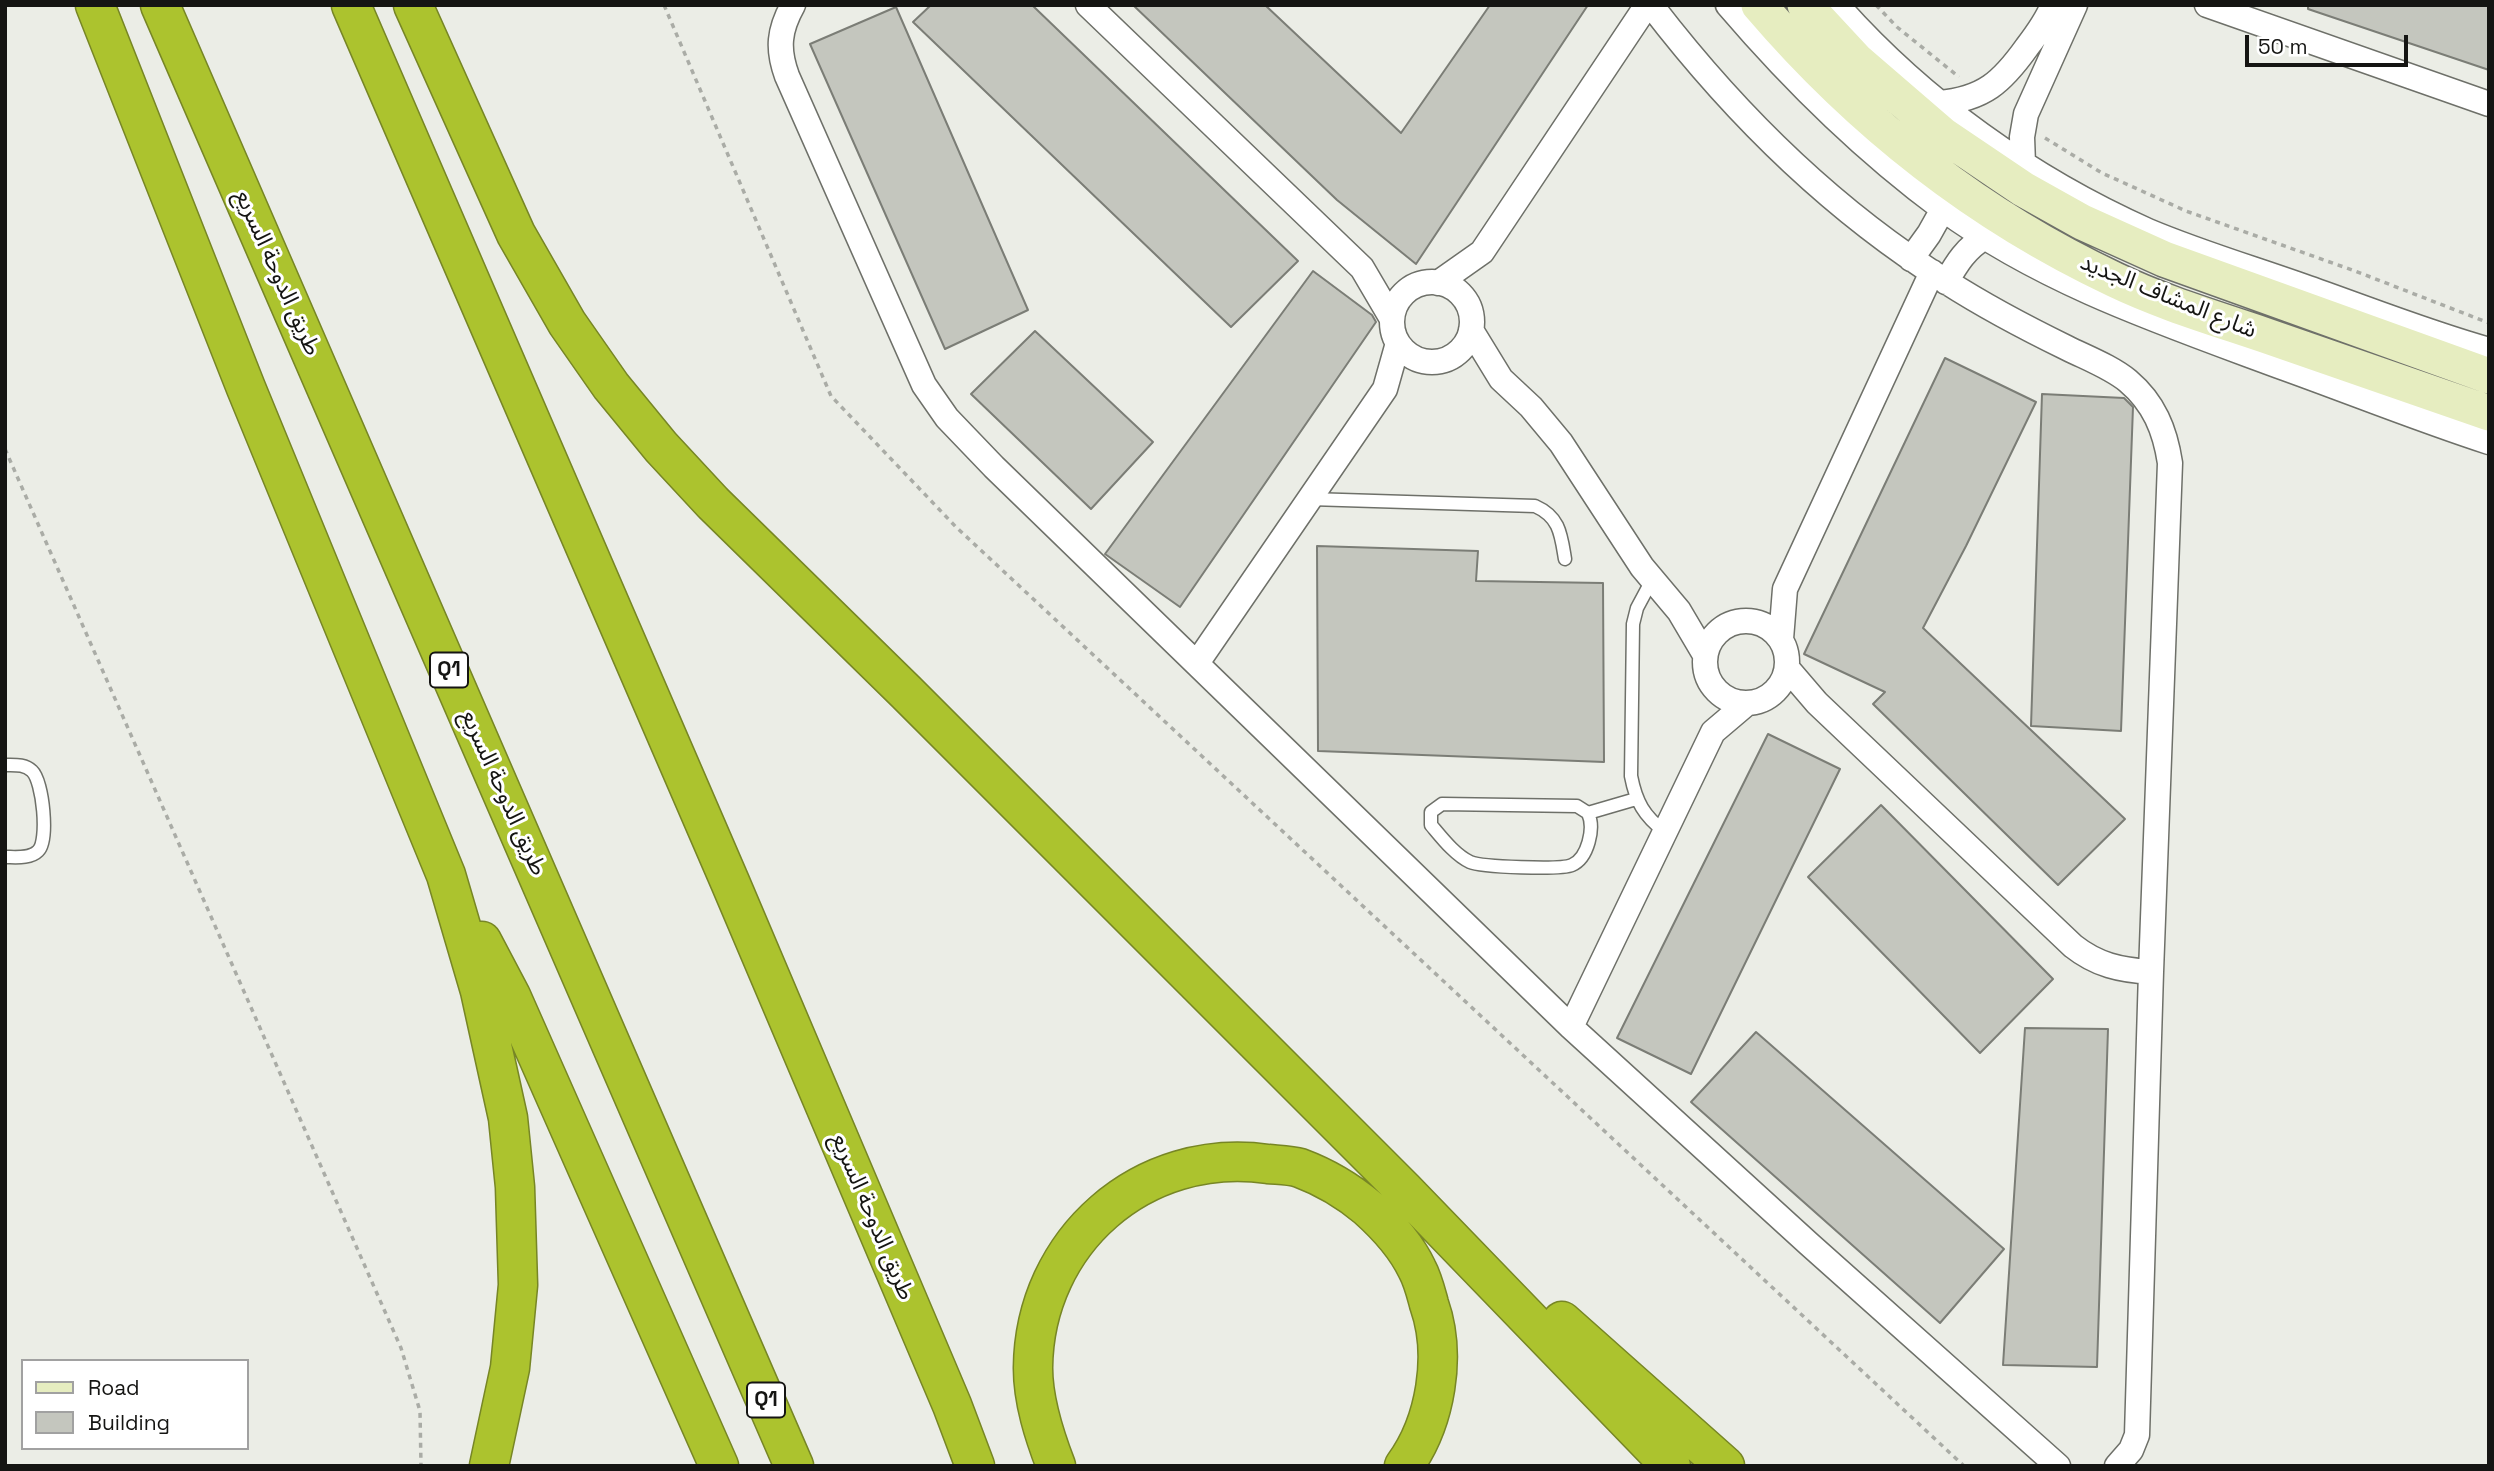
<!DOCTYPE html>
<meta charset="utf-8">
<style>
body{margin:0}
#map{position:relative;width:2494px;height:1471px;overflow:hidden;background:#ebede6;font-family:"Space Grotesk",sans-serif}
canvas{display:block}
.frame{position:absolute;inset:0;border:7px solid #151513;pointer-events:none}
.legend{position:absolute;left:21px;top:1359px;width:228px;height:91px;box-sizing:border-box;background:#fff;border:2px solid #a1a1a1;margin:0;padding:9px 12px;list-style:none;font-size:21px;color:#151513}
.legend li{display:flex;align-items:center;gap:14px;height:35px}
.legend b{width:35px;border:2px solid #a1a1a1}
.scale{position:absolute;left:2245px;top:35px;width:163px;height:32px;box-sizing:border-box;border:4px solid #151513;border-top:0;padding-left:9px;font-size:21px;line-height:24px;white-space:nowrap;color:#151513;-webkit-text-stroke:5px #fff;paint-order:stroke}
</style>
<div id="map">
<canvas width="2494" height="1471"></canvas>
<div class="frame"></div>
<ul class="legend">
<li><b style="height:9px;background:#e6edc0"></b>Road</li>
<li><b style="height:19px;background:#c4c6be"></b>Building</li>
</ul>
<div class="scale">50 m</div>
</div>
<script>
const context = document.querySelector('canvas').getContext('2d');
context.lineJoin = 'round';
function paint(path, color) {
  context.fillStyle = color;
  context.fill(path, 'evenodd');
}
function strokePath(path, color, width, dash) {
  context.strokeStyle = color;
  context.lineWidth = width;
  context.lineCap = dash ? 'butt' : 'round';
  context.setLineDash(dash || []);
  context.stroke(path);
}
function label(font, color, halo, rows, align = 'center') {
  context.font = font + ' "Space Grotesk","Noto Sans Arabic",sans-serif';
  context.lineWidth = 6;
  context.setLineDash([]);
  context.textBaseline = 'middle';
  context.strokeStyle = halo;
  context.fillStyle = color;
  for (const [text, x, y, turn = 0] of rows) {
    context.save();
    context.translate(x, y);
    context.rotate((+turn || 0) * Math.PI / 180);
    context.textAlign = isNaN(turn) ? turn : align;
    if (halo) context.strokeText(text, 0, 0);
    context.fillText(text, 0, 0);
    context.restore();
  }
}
const building = new Path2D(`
 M931,5H1032L1298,261L1231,327L913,22Z
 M1133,5H1265L1401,133L1490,5H1588L1416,264L1337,200Z
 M2308,5H2489V70L2308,9Z
 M896,7L1028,310L945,349L810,44Z
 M1313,271L1372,315L1376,322L1180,607L1105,554Z
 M1035,331L1153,442L1091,509L971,394Z
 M1945,358L2036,402L1966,546L1923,628L2125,819L2058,885L1873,704L1885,692L1804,654Z
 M2042,394L2124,398L2133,407L2121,731L2031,726Z
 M1317,546L1478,551L1476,581L1603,583L1604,762L1318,751Z
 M1768,734L1840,769L1691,1074L1617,1038Z
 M1881,805L2053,979L1980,1053L1808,877Z
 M2025,1028L2108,1029L2097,1367L2003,1365Z
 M1756,1032L2004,1249L1940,1323L1691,1102Z`);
paint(building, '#c4c6be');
strokePath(building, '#7b7d76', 2);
const lane = new Path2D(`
 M1310,499L1535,506C1560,517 1561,535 1565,559
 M1652,580L1637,608L1633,624L1631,776C1636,802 1644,816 1665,832
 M5,765C15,765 25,764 32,771C43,781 49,841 38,851C30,859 15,857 5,857
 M1442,804L1577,806L1588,813C1595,828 1588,858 1572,865C1561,870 1481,867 1470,862C1455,855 1442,838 1431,825V812Z
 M1588,813L1636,799`);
const street = new Path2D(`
 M793,5C779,30 777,49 787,76L924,385L947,418L994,467L1571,1027L1809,1244L2058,1466
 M1088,5L1362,268L1392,319
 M1651,5C1733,112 1832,210 1947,282C1986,307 2026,328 2067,348C2087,358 2111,367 2128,381C2154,403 2165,430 2170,463L2151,972L2137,1435L2131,1450L2117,1466
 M1728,5C1793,81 1863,150 1943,209C2044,283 2163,323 2279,366C2349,391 2418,419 2489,442
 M1837,5C1922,101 2031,179 2148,231C2200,253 2255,269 2308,288C2368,309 2428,333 2489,350
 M2207,5L2489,104
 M1939,103C1984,99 2002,82 2027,47C2037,34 2047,20 2053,5
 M2023,164L2022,137L2026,114L2075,5
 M1911,259L1929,234L1943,209
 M1946,282C1957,263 1966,248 1985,237
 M1392 322a40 40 0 1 1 80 0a40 40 0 1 1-80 0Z
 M1438,283L1482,252L1647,5
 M1471,330L1501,379L1531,407L1561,443L1642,567L1679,611L1705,655
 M1705 662a41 41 0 1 1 82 0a41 41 0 1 1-82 0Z
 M1781,639L1785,589L1932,272
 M1197,663L1385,389L1398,343
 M1787,668L1817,703L2073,946C2097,965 2120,970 2151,972
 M1571,1027L1713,732L1746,704`);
const secondary = new Path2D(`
 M1759,5C1858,121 1977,215 2115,280C2163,303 2214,318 2264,335C2339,361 2414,387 2489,413
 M1805,5L1856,60L1943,135L2023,189L2082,222L2164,259L2489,376`);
const highway = new Path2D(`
 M95,5L246,388L446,875L480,991L508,1118L515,1187L518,1285L510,1368L489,1466
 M160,5L794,1466
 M351,5L730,882L952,1405L975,1466
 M413,5L516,234L567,323L611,386L661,447L713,503L907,693L1404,1190L1671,1466
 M482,941L511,996L719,1466
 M1562,1321L1725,1466
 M1056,1466C1044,1435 1033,1401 1033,1368C1034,1241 1143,1146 1268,1164C1278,1165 1290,1165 1300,1168C1324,1177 1348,1191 1368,1208C1387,1225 1406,1246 1417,1269C1423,1280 1426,1293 1429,1304C1447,1355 1436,1422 1404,1466`);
strokePath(lane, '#6e7069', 15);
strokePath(street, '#6e7069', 27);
strokePath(secondary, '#6e7069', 38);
strokePath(highway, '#778625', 41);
strokePath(new Path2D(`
 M664,5L831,396L956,527L1964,1466
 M1876,5L1897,27L1959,77
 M2045,138L2102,173L2186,211L2355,271L2489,323
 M5,449L401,1348L420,1411L421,1466`), '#aaaca6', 3.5, [5, 5]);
strokePath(lane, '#fff', 12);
strokePath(street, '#fff', 24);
strokePath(secondary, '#e6edc0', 35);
strokePath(highway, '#acc32e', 38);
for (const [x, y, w] of [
 [449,670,38],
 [766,1400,38]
]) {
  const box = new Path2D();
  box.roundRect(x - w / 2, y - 17.5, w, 35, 5);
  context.fillStyle = '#fff';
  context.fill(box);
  strokePath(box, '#151513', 2);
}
label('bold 21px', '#151513', null, [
 ["Q1",449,670],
 ["Q1",766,1400]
]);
label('23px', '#151513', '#fff', [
 ["طريق الدوحة السريع",277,273,66],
 ["شارع المشاف الجديد",2168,297,22],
 ["طريق الدوحة السريع",503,793,66],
 ["طريق الدوحة السريع",872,1217,67]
]);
</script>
